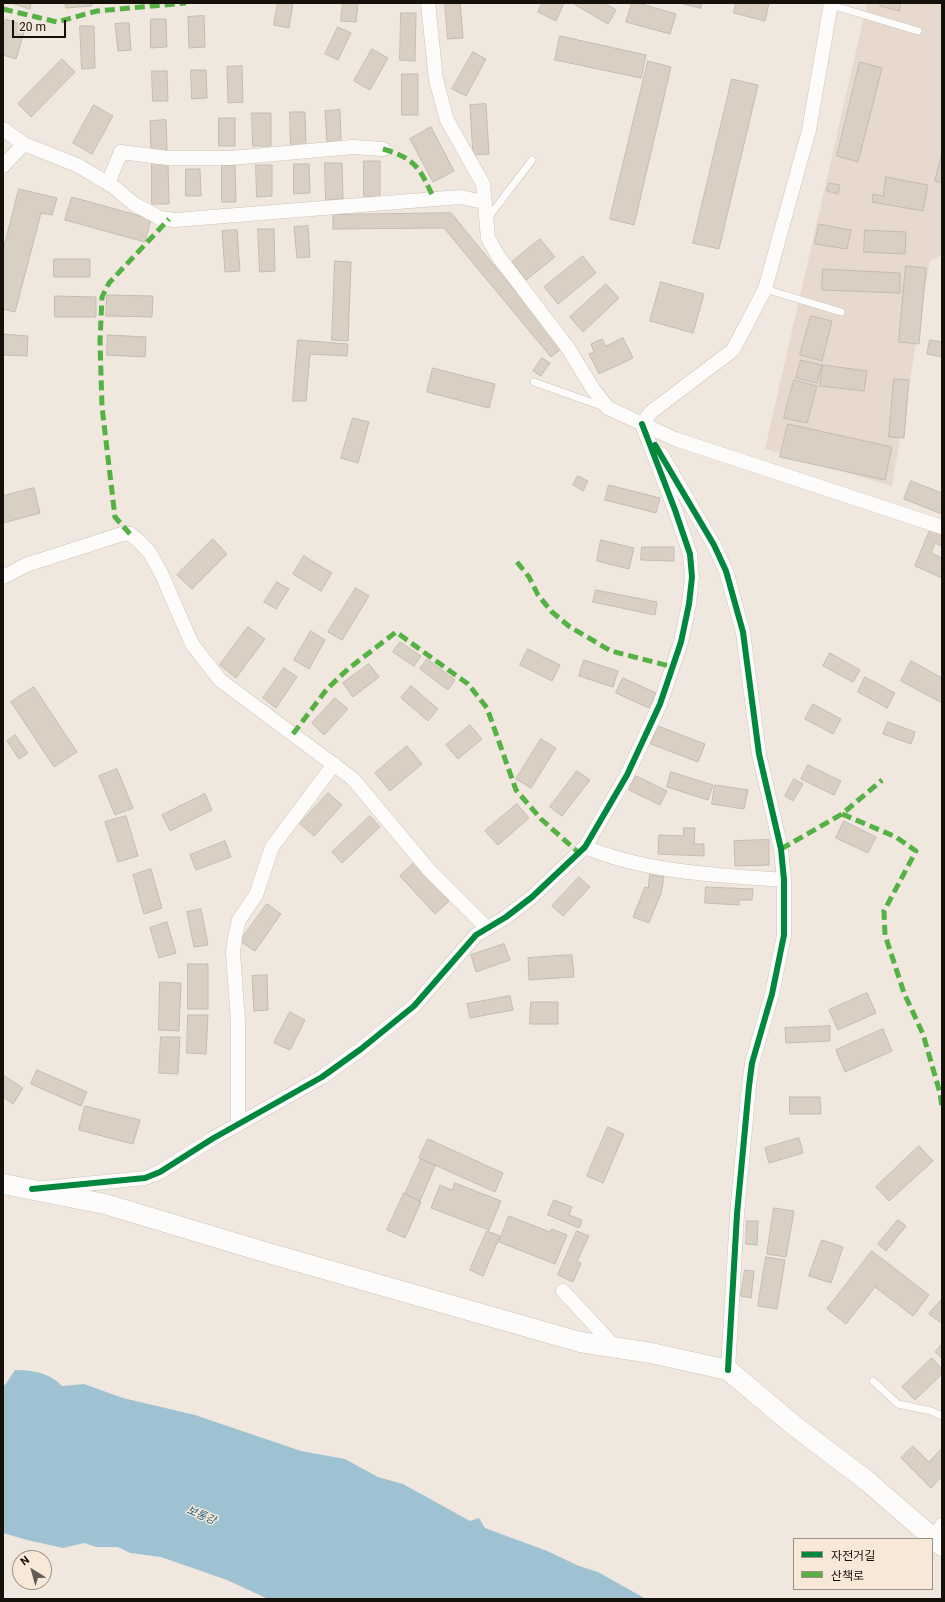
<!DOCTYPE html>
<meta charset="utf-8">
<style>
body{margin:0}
#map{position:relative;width:945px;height:1602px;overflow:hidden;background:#f0e8df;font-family:Roboto,"Noto Sans KR",sans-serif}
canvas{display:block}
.frame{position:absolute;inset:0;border:4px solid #15100a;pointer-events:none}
.legend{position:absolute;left:793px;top:1538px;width:140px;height:52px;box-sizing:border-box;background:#f7e8d8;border:1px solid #9d9286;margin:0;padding:5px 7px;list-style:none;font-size:12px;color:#15100a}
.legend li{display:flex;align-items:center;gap:8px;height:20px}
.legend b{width:20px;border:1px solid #9d9286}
.north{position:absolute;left:12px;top:1550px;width:40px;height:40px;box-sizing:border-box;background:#f7e8d8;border:1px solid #9d9286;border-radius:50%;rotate:323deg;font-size:11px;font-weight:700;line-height:16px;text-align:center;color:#15100a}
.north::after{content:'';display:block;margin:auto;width:14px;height:18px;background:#625c55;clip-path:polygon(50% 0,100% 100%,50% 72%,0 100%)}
.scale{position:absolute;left:12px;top:20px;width:54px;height:18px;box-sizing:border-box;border:2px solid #15100a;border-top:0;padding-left:5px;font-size:12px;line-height:14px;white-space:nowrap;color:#15100a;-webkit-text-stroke:3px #f7e8d8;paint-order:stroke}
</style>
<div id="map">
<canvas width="945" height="1602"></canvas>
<div class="frame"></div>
<ul class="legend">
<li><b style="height:5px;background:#00873e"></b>자전거길</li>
<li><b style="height:5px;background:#55b144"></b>산책로</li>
</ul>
<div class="north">N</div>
<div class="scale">20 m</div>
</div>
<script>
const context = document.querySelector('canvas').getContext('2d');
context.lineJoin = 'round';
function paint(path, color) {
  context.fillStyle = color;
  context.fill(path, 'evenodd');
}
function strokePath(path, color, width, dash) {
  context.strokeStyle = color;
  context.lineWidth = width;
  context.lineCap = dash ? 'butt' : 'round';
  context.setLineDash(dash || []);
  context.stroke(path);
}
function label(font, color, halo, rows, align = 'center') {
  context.font = font + ' Roboto,"Noto Sans KR",sans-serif';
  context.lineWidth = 3;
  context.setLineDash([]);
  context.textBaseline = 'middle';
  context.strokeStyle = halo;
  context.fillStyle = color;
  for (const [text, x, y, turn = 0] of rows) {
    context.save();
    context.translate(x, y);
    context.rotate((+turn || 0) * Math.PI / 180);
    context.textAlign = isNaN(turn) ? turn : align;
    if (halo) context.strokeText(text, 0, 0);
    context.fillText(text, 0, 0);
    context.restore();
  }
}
paint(new Path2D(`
 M867,3H942V255L930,261L892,486L765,449Z`), '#e8d9ce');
paint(new Path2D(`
 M15,1370C32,1370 50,1373 62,1386L84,1384L123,1398L195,1415L301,1451L345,1459L378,1477L403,1484L470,1521L479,1518L485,1528L547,1551L579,1566L598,1572L646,1599H268L227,1580L161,1557L130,1553L118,1547H96L84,1543L63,1548L27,1540L3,1533V1386L5,1385Z`), '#9ec2d2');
const building = new Path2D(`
 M12,3H31L30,9Z
 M65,3H92V6L66,8Z
 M278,3H293L289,28L274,25Z
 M343,3H358L356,22L341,21Z
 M445,3H460L463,38L448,39Z
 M542,3H564L556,21L538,12Z
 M575,3H604L616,10L608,24L574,4Z
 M632,3H638L676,14L670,34L626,22Z
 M680,3H702L701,8Z
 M736,3H769L765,21L734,13Z
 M881,3H901L899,11L880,6Z
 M401,13H416L415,61L400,60Z
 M204,16L205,47L189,48L188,17Z
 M6,19L26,26L16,59L3,55V28Z
 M151,19H166L167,47L151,48Z
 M129,23L131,50L118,51L115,24Z
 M80,26H94L95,68L82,69Z
 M338,27L351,33L338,60L325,54Z
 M560,36L646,55L641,78L555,60Z
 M372,49L388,58L370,90L354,81Z
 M473,52L486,59L466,96L452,89Z
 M62,59L75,72L31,117L18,104Z
 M648,61L671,67L634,225L610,219Z
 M860,62L882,68L858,162L837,156Z
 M242,66L243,102L228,103L227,67Z
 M191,70H206L207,98L192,99Z
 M152,71H167L168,101H153Z
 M402,74H418V115H402Z
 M732,79L758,85L719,249L693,243Z
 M486,104L489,154L473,155L470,105Z
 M94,105L113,116L92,154L73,143Z
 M340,110L341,143H327L325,111Z
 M290,112H305L306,146L291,147Z
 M252,113H271V146H253Z
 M219,118H235V146H219Z
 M166,120L167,150L151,151L150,121Z
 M431,127L454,171L433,182L410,139Z
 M942,154V183L935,181Z
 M364,161H380V197L364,196Z
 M152,163H168L169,204H152Z
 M325,163H342L343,199L326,200Z
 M294,164H309L310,193L294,194Z
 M222,165H235L236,202H222Z
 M256,165H272V196L257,197Z
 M186,169H200L201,196H186Z
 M886,177L928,185L923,211L872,202L873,194L883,196Z
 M829,183L840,185L838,194L827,191Z
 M19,189L57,198L52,215L41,213L15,312L3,309V251Z
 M72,197L151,219L145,242L65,220Z
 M451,213L562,348L551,357L444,228L333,229V215Z
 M819,224L851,230L847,249L815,244Z
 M308,226L310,257L297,258L294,227Z
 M258,229H274L275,271L260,272Z
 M237,230L240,271L225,272L222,231Z
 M865,230L906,232L905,254L864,252Z
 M540,239L555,257L526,280L512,262Z
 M583,256L596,273L558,304L544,287Z
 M54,259H90V277H54Z
 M335,261L351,262L348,341L332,340Z
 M906,266L926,268L919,344L899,342Z
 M823,269L900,273V293L822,290Z
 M661,282L704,294L693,333L650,321Z
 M606,284L619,298L583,332L570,317Z
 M107,295L153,296L152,317L106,316Z
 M55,296L96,297V317H55Z
 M811,316L832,321L822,361L800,355Z
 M3,334L28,336L27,356L3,355Z
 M108,335L146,337L145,357L107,355Z
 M623,338L633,358L599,374L589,354L594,352L591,344L602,339L606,346Z
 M298,340L348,344L347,356L310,354L306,401H293Z
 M930,340L942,342V357L927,354Z
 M542,358L550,363L541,376L533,371Z
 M801,360L822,365L817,383L796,378Z
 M823,365L867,371L864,391L820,386Z
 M433,368L495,384L489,408L427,392Z
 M894,379L909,380L904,438L889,437Z
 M794,380L817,386L807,423L784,418Z
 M353,418L369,422L358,463L341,458Z
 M788,424L892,447L885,480L780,457Z
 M578,476L588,481L583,491L573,485Z
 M911,481L942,493V514L904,499Z
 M609,485L660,498L656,513L605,500Z
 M34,488L40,513L3,523V496Z
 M931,528L942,533V546L935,543L931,553L942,558V578L915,566Z
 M213,539L227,554L192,589L177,575Z
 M601,540L634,548L629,569L597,561Z
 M642,547H674V561L641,560Z
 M304,556L332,573L321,591L293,574Z
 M277,582L289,589L276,609L264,602Z
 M356,588L369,596L342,640L328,632Z
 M596,590L657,602L655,615L593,602Z
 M248,627L265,639L236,678L220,665Z
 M311,631L325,640L309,669L294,660Z
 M400,642L421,656L414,666L393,652Z
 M528,649L560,665L552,681L520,665Z
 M830,653L860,670L853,682L823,666Z
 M427,659L455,680L448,690L420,669Z
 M584,660L618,671L613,687L579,676Z
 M911,661L942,678V703L901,681Z
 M369,664L379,677L353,697L343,683Z
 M284,668L297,677L276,708L263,698Z
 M865,677L895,693L887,708L858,692Z
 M623,678L656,693L649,708L616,693Z
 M411,686L438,709L428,721L401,698Z
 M34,687L77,752L54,767L11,702Z
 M335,698L348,709L324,735L312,723Z
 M813,704L841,719L833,734L805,719Z
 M888,722L915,732L911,744L883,734Z
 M470,725L482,739L458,759L446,745Z
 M658,726L705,744L698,762L651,744Z
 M15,735L28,753L19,759L7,741Z
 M541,739L556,748L531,788L516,779Z
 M407,746L422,764L390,791L375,773Z
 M808,765L841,781L834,795L801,779Z
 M117,769L133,808L115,815L99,776Z
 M577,771L590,780L562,816L550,807Z
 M671,772L713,785L708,800L667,787Z
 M636,776L667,791L660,805L629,790Z
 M794,779L803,784L793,801L785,796Z
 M715,785L748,790L744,809L712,804Z
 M328,793L342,805L314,836L300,824Z
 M205,794L212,810L170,831L162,815Z
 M517,804L529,818L498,845L485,831Z
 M126,816L138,856L118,862L105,822Z
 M370,816L380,827L342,863L332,852Z
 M844,821L876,837L868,853L836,838Z
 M684,828H695L694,844H704V856L658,854L659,835L683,836Z
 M769,840V865L735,866L734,841Z
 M225,841L231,857L196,870L190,855Z
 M414,863L449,901L435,914L400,876Z
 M151,869L162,908L144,914L133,875Z
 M650,875L664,877L661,893L649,923L633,917L645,887L648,888Z
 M579,877L590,887L563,916L552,906Z
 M706,887L753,889L752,900H739V905L705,903Z
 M267,904L281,914L255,951L240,941Z
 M201,909L208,945L194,947L187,912Z
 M167,922L176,953L159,958L150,928Z
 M504,944L510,960L476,972L471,955Z
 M572,955L574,977L529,980L528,958Z
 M188,964H208V1009H188Z
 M267,975L268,1010L254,1011L252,976Z
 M160,982L181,983L179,1031L159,1030Z
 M867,993L876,1013L838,1030L829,1010Z
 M510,996L513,1010L470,1018L467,1004Z
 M531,1002H558V1024H530Z
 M290,1012L305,1020L290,1050L274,1043Z
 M188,1015H208L206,1054L187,1053Z
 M830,1026V1041L786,1043L785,1028Z
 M883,1029L892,1051L845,1072L836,1050Z
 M161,1037H180L178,1074L159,1073Z
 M37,1070L87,1092L81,1106L31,1084Z
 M3,1075L23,1088L13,1104L3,1097Z
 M790,1097H820L821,1114H790Z
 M85,1106L140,1120L133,1144L79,1130Z
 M608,1127L624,1134L603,1183L587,1176Z
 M799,1138L803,1153L769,1163L765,1148Z
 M428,1139L503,1173L495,1192L419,1158Z
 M919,1146L933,1161L889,1201L876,1187Z
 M421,1159L435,1166L420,1201L405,1194Z
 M455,1183L501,1201L489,1230L431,1208L440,1185L452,1190Z
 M404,1193L421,1202L405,1238L387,1230Z
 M554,1200L572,1207L569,1215L582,1220L579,1228L548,1215Z
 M774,1208L794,1211L786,1257L767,1254Z
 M509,1216L550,1232L552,1229L567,1235L555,1264L499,1242Z
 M898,1220L906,1226L886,1251L878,1244Z
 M747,1221H758L757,1245L746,1244Z
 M487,1231L500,1236L483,1276L470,1270Z
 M577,1231L589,1236L577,1261L581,1263L573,1282L558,1275Z
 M822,1240L843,1247L831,1283L809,1276Z
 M872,1251L929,1295L913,1316L875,1287L846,1324L827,1309Z
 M766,1257L785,1260L777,1309L758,1306Z
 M745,1270L754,1271L751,1298L741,1296Z
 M941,1300L942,1322L941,1323L929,1314Z
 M942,1344V1358L935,1352Z
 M932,1358L942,1369V1374L915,1400L902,1387Z
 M913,1446L929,1462L942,1448V1476L931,1488L901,1458Z`);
paint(building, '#dacfc3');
strokePath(building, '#c2bcb5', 1);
const service = new Path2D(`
 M831,5L918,31
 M488,218L532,160
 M765,289L841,312
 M534,382L604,407
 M873,1381L898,1404L931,1411L942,1416`);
const minor = new Path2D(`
 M428,3L436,80L447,120L483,184L488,238L498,256L568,348L593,389L608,408L675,439L942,527
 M3,129L24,144L77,165L114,187L134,204L160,218L175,220L460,197L484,202
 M3,166L24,144
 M108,183L121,152L168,158H231L353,147L383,149
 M642,424L651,412L733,350L765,289L809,130L831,3
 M661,454L714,545L726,571L743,632L759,754L781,849L784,880V935L772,994L752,1063L749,1086L737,1214L728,1370
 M3,577L26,565L122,534H130L139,541L150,553L162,575L192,644L220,680L353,779L429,870L486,927
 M585,847C648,873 718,875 784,880
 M238,1125V1021L233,953L235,937L239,920L256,895L272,847L334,764
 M44,1188L145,1178L160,1172L212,1139L322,1077L361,1049L414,1006L476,935L506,917L532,897L585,847L627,775L660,704L681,642L689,604L692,577L690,554L675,510L642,424
 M563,1291L615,1347
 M934,1538L942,1525`);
const secondary = new Path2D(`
 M3,1184L105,1204L268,1253L580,1342L651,1353L728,1370L796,1427L866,1480L942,1546`);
strokePath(service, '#cbc5be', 8);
strokePath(minor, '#cbc5be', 15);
strokePath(secondary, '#cbc5be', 21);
strokePath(service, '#fdfcfa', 7);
strokePath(minor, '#fdfcfa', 14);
strokePath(secondary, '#fdfcfa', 20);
strokePath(new Path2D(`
 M3,9L57,22L97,11L186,3
 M383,149C417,159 420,169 434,199
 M130,534L115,517L102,407L100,341L102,297L109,283L169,219
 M517,562L529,577L538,595L552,612L570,627L611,651L673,667
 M293,734L327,689L348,669L396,632L468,684L487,708L516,790L541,819L579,853
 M842,814L896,837L916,851L884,911L885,935L904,993L923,1034L940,1093L942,1107
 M781,849L842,814L882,780`), '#55b144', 5, [10, 5]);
strokePath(new Path2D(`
 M655,445L714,545L726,571L743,632L759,754L781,849L784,880V935L772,994L752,1063L749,1086L737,1214L728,1370
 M32,1189L145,1178L160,1172L212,1139L322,1077L361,1049L414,1006L476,935L506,917L532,897L585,847L627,775L660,704L681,642L689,604L692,577L690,554L675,510L642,424`), '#00873e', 6);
label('italic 11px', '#195c79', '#f7e8d8', [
 ["보통강",201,1516,23]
]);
</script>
